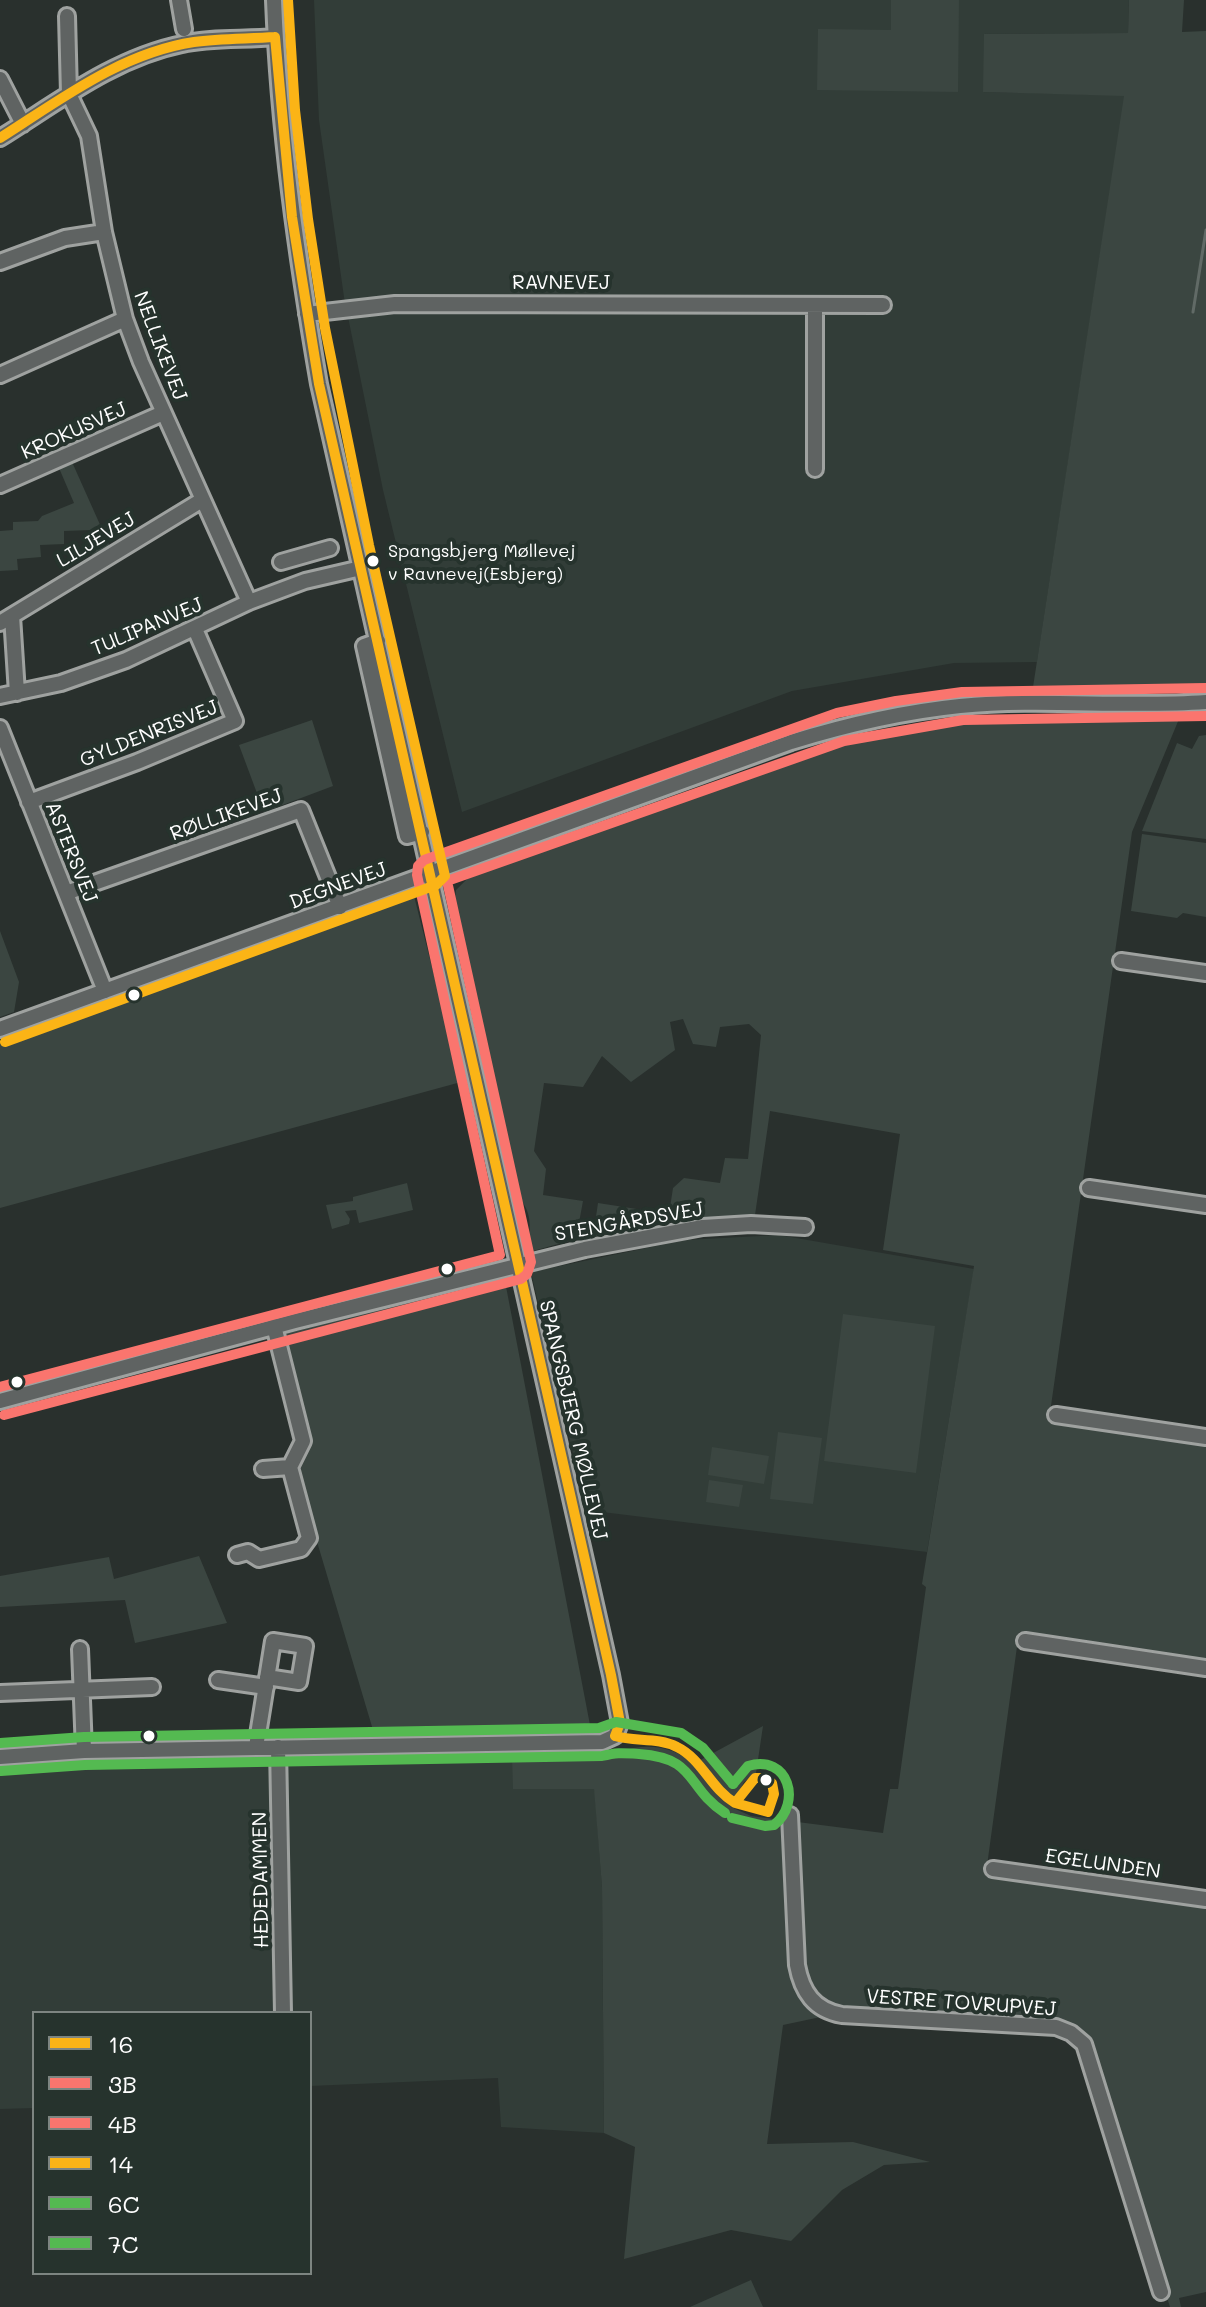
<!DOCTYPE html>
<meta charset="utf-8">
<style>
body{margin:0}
#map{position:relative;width:1206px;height:2307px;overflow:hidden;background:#29302d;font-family:Mali,sans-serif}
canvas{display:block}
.legend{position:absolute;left:32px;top:2011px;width:280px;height:264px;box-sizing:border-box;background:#26332d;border:2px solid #7d8581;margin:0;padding:10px 14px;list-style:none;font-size:24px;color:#fff}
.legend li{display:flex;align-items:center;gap:16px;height:40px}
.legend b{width:40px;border:2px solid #7d8581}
</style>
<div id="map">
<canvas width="1206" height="2307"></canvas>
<ul class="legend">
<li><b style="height:10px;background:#fbb416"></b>16</li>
<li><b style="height:10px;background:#fa756e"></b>3B</li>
<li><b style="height:10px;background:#fa756e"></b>4B</li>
<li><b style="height:10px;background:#fbb416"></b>14</li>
<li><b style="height:10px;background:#54ba51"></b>6C</li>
<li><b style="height:10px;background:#54ba51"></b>7C</li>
</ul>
</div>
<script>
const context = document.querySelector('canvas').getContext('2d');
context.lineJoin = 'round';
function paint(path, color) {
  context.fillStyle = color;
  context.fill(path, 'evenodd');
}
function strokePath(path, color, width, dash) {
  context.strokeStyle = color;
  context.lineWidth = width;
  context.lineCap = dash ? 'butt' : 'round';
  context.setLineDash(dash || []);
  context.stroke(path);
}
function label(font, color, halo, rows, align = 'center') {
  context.font = font + ' Mali,sans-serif';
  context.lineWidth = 8;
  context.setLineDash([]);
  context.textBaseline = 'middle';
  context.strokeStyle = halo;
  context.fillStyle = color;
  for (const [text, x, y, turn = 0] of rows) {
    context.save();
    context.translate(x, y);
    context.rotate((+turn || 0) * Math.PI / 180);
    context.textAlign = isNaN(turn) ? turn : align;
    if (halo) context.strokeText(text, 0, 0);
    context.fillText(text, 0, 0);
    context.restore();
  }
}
paint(new Path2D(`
 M314,0H1129L1128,33L984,34V92L1125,95L1037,662L954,663L792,691L462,812L383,490L344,297L319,120Z
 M779,1235L974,1269L927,1552L586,1510L531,1272L685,1240Z
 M590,1725L602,1887L604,2133L501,2127L498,2078L310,2086V2013H34V2108L0,2109V1769L373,1730Z`), '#323d38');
paint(new Path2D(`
 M891,0H959L958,92L817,90L818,29L891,30Z
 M1129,0H1184L1182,32L1206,31V685L1033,687L1124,96L983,92L984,34L1128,33Z
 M72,462L110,547L92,558L91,530L64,531V544L40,545L41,557L17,559L18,570L0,571V531L13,530V522L38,521L42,516L74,503L59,468Z
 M995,716L1179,719L1132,832L1049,1420L1206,1446V1660L1019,1632L986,1873L1206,1906V2292L1179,2298L1181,2307H1170L1087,2045L1073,2025L972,2014L849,2011L783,2025L767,2144L853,2142L930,2162L884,2165L842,2190L791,2241L731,2230L624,2259L635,2147L604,2133L602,1887L594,1789H513L512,1755L621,1752C644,1742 675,1746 693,1764L763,1726L756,1773L744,1782L731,1807L751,1816L883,1833L890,1789H898L926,1587L922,1584L974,1266L883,1250L900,1134L770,1111L755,1215L675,1220L593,1237L598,1203L669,1214L673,1188L684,1178L720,1183L725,1158L748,1159L761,1035L749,1024L720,1027L716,1047L693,1044L683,1019L670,1022L675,1050L631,1082L602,1056L583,1087L544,1083L534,1151L546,1169L543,1195L583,1201L576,1239L533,1251L528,1245C532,1219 530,1210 514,1190L453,913L456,890L470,876L861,734L863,736Z
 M312,720L333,786L264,812L239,745Z
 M1206,735V839L1142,831L1177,743L1192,749L1199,736Z
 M1142,834L1206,843V917L1183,913L1177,918L1131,911Z
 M414,896L461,1082L0,1208V1043Z
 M0,931L19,982L14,1012L0,1017Z
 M407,1183L413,1210L359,1223L356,1210L345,1211L350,1219L349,1224L332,1229L326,1205L353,1201V1197Z
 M504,1276L590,1725L373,1730L296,1471L309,1444L281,1335Z
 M843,1314L935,1326L916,1473L824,1461Z
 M778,1432L822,1438L813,1504L770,1499Z
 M712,1447L769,1456L764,1484L708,1475Z
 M709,1480L743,1485L739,1507L706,1502Z
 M199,1556L227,1623L135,1643L125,1600L0,1607V1576L109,1557L114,1579Z
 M751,2280L763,2307H690Z`), '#3b4641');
strokePath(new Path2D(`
 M1193,312L1206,230`), '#616a66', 3);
const minor = new Path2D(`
 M179,0L184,29
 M67,16L69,94L89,136L104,232L125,319L141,362L249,602
 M0,79L23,124
 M0,138C58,102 114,58 182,44C211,37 245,40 275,37
 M0,262L65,238L104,232
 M815,305V469
 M307,314L395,304L883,305
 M0,375L125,319
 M0,485L163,413
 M281,562L330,548
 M12,616L17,693
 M0,623L202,500
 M378,641L364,646L407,836L422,832
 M0,696L61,683L126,660L249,602L305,581L361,568
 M0,728L105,991
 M29,802L137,762L235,721L195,629
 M66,893L301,810L340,907
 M1121,961L1206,973
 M0,1029L791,742C846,725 902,712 960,706C1041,698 1124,708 1206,702
 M1089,1188L1206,1205
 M0,1401L295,1321L585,1249L703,1227L751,1224L805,1227
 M1056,1415L1206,1437
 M263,1469L290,1467
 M237,1555L248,1552L259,1559L301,1549L309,1538L290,1467L303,1441L274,1326
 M1025,1641L1206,1668
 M80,1649L84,1751
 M218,1680L266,1687
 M0,1693L152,1687
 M256,1747L273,1641L305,1646L299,1682L267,1677
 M278,1747L283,2013
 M0,1757L84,1751L602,1742L615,1736L620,1723L611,1675L319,384C297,257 279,129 274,0
 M790,1815L797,1965C802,1992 814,2010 842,2015L1056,2027L1071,2033L1084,2044L1161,2292
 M993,1869L1206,1899`);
strokePath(minor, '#9fa2a0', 20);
strokePath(minor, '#5f6362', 14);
strokePath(new Path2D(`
 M275,37L292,217L319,384L611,1675L620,1723L615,1736
 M0,138C60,100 121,53 194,42C221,38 248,39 275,37
 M615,1736C635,1742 658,1737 677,1747C702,1759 711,1789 735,1803
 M755,1778H763L772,1783L774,1794L768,1812L735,1803Z`), '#fbb416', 10);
strokePath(new Path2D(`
 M4,1415L521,1279L527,1274L531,1262L447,881L844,741L963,720L1206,716`), '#fa756e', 10);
strokePath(new Path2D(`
 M0,1387L500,1255L417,875L418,866L424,860L837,713L896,701L962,692L1206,688`), '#fa756e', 10);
strokePath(new Path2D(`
 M5,1042L436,885L445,876L369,545L325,328L308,219L295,110L288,0`), '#fbb416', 10);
strokePath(new Path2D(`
 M1,1771L85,1765L602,1756C619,1752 622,1753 639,1754C698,1758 685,1787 725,1813
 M732,1818L765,1826L774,1825C802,1803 789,1754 748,1766L733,1784`), '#54ba51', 10);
strokePath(new Path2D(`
 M0,1743L84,1737L599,1728L616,1722L681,1733L703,1748L733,1784`), '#54ba51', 10);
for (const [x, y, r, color] of [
 [373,561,7,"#fff"],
 [134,995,7,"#fff"],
 [447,1269,7,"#fff"],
 [17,1382,7,"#fff"],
 [149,1736,7,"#fff"],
 [766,1780,7,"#fff"]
]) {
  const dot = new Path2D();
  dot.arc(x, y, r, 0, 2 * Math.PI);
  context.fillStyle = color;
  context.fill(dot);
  strokePath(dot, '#26332d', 3);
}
label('18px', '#fff', '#26332d', [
 ["Spangsbjerg Møllevej",388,551],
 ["v Ravnevej(Esbjerg)",388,574]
], 'left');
label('20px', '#fff', '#26332d', [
 ["RAVNEVEJ",561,283],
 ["NELLIKEVEJ",160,346,69],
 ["KROKUSVEJ",74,431,-24],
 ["LILJEVEJ",96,540,-31],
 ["TULIPANVEJ",147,627,-23],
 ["GYLDENRISVEJ",149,734,-22],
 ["RØLLIKEVEJ",226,815,-20],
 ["ASTERSVEJ",71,852,68],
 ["DEGNEVEJ",338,886,-20],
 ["STENGÅRDSVEJ",629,1222,-10],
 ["SPANGSBJERG MØLLEVEJ",573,1420,77],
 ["EGELUNDEN",1103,1864,8],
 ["HEDEDAMMEN",261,1880,-91],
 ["VESTRE TOVRUPVEJ",961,2003,4]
]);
</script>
